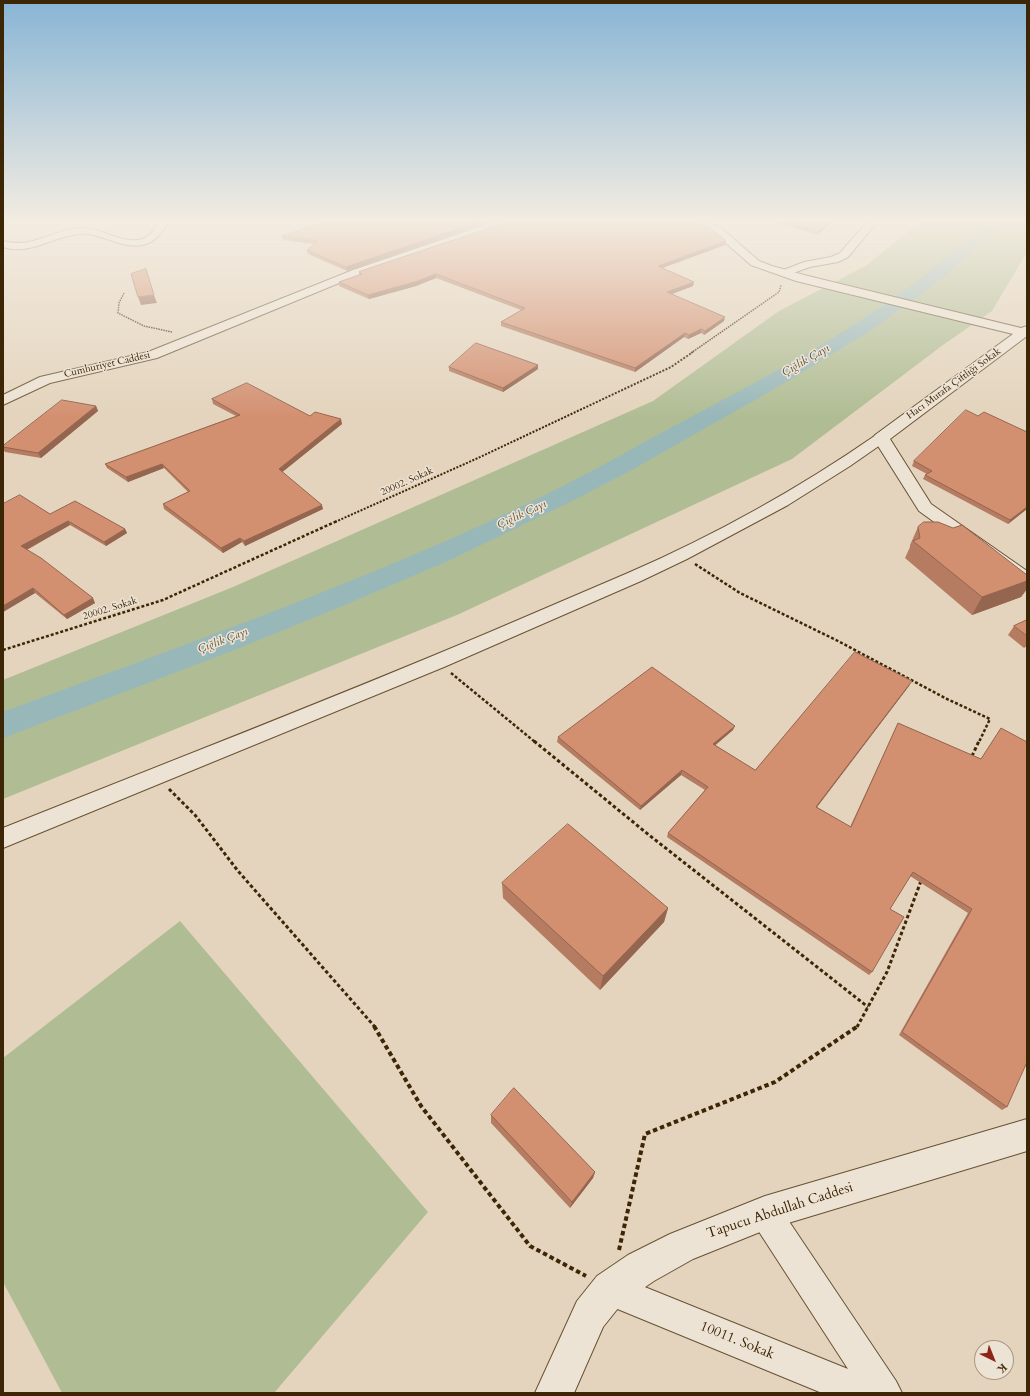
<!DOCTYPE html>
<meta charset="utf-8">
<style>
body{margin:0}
#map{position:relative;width:1030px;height:1396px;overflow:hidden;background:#e4d4bd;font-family:Cardo,serif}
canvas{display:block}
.frame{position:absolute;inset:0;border:4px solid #3d2605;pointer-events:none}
.north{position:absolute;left:974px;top:1340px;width:40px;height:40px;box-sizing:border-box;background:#ede3d4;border:1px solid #a79781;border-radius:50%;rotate:137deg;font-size:11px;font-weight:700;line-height:16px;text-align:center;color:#3d2605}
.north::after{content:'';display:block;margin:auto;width:14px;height:18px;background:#8f2418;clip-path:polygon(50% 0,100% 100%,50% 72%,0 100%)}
</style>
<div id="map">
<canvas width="1030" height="1396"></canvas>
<div class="frame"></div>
<div class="north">K</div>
</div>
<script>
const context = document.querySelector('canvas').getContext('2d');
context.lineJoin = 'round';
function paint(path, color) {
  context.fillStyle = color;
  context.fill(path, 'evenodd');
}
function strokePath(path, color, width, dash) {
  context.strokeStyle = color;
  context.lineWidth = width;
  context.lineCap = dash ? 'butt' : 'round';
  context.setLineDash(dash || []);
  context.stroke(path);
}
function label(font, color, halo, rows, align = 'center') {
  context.font = font + ' Cardo,serif';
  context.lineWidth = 3;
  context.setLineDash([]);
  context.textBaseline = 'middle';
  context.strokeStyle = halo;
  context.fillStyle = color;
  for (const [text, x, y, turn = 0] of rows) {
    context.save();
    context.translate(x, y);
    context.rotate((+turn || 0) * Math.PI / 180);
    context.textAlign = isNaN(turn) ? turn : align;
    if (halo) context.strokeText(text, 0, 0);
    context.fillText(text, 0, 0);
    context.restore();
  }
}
paint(new Path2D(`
 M920,222H1027V252L992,311L943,345L792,459L457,615L3,799V680L233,587L653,401L779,311L867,265Z
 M180,921L428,1212L274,1393H62L3,1282V1058Z`), '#b0bd94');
paint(new Path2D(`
 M987,222H1004L945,276L873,329L790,380L630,471L576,499L448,561L340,607L232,651L3,738V712C175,648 348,588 514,510C575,482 632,448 691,417C758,381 825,346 888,302C923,278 955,251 987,222Z`), '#98b7b9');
const minor = new Path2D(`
 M159,222H169C162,232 155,243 142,245C119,249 101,232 80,234C53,236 30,256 3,247V241C35,249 52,229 81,228C102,227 121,245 142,239C150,237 155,228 159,222Z
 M867,222H877L848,257L838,262L810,267L785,276L780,273L781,271L804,262L831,257L840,253Z
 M881,434L886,435L888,438L886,441L850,466L788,505L687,559L641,581L444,667L3,848V828C166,763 329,700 490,632C536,612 582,593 628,573C715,535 798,489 876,435Z
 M765,1197L776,1202L896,1381L902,1393H822L598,1301L594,1289L598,1277L610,1273L848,1369L754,1224L749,1213L754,1202Z`);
const tertiary = new Path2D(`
 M494,222H509L508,224L361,274L157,358L50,383L3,405V395L40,377L148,352L353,270Z
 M691,222H706L720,227L759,261L772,266L804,275L1021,328L1027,326V336L890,439L931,504L1027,571V586L1020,584L919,511L873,438L875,435L1013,334L796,281L751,265L712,231L692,224Z
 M1027,1119V1151L765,1230L693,1259L654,1281L623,1302L603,1327L574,1393H535L577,1301L597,1276L628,1255L670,1234L765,1196Z`);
strokePath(minor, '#675233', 2);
strokePath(tertiary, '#675233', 2);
strokePath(new Path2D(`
 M124,293L119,303L118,313L144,326L172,332
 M691,353L779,292L781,285`), '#3d2605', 1.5, [1.5, 1]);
strokePath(new Path2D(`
 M335,522L478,458L671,367L693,352`), '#3d2605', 2, [2, 1.5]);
strokePath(new Path2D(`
 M695,564L740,593L838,641L947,699L990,719L979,742
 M3,650L163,600L337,521
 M451,673L535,742`), '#3d2605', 2.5, [3, 2]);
strokePath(new Path2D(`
 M534,741L649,835L868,1007
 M972,756L979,741
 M169,789L195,815L238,871L375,1027
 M857,1027L887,972L921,881`), '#3d2605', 3, [3.5, 2.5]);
strokePath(new Path2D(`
 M374,1026L421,1106L530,1246L586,1276
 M619,1250L645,1134L775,1082L858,1026`), '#3d2605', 4, [4.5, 3]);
paint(minor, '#ede3d4');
paint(tertiary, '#ede3d4');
paint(new Path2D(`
 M489,222L347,271L308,254L307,250L314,244L283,240L282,236Z
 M775,222H832L818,235Z
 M726,241L725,245L662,268L693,286L672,294L724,321L704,335L701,333L688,339L684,337L635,372L501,326V322L521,310L436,278L416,286L369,299L339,286V282L359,275V272Z
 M449,367L538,369L503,392L449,371Z
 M212,399L310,416L342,424L282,472L323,509L245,546L242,542L223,553L164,509L163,504L188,492L164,468L128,482L107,468L105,464L236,416L213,404Z
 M96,406L98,411L41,458L5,452L3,449V446Z
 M978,416L1027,432V509L1008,524L923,479L925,475L927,474L912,466L914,461Z
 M3,504L50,514L125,529L127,533L106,546L70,525L27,550L95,603L67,619L35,593L3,612Z
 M918,527L1027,575V589L1021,597L972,615L905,558L910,547V545Z
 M1027,620V646L1024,648L1008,635L1014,626Z
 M909,686L817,807L850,827L898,723L981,759L1001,728L1007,1107L1002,1110L899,1035L968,913L910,876L890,909L872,972L869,975L667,837L668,833L705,790L681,775L640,810L557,742L558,737L733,730L715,745L755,770Z
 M502,883L668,908L664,922L600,990L503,898Z
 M491,1115L595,1172L593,1178L570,1208L491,1123Z`), '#b57c61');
paint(new Path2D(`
 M478,222H489L347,271L346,267Z
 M829,222H832L818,235V231Z
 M726,241L725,245L657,270L658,266Z
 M436,274V278L416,286L369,299L368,295Z
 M694,282L693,286L666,296L667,292Z
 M154,295L157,303L141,305L138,297Z
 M725,317L724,321L704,335L705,331Z
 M701,329V333L688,339L689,335Z
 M685,333L684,337L635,372V368Z
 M538,365V369L503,392V388Z
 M96,406L98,411L41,458L38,453Z
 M341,419L342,424L280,474L279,469Z
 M162,464L164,468L128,482L126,477Z
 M322,505L323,509L245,546L244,541Z
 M1027,507V509L1008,524L1010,520Z
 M68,521L70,525L24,551L21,546Z
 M125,529L127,533L106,546L104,542Z
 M240,538L242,542L223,553L221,548Z
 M1027,581V589L1021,597L972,615L982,597Z
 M33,588L35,593L3,612V606Z
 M93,598L95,603L67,619L64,615Z
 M912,681L909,686L814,811L816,807Z
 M735,726L733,730L712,748L713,744Z
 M682,770L681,775L640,810L641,806Z
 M668,908L664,922L600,990L603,976Z
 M595,1172L593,1178L570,1208L572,1202Z`), '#94654f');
const building = new Path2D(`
 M326,222H478L346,267L307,250L318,241L282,236Z
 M508,222H672L677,224L683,222H696L712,229L726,241L658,266L694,282L667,292L725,317L705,331L701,329L689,335L685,333L635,368L501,322L525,308L436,274L415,282L368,295L339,282L362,274L359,272L361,271Z
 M788,222H829L818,231Z
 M146,269L154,295L138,297L131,274Z
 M476,343L538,365L503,388L449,367Z
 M247,383L310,416L315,412L341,419L279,469L322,505L244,541L240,538L221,548L163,504L190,491L162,464L126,477L105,464L240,415L212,399Z
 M62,400L96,406L38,453L3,447V446Z
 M966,410L978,416L984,412L1027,432V507L1010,520L925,475L932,471L914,461Z
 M20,495L50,514L75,501L125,529L104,542L68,521L21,546L41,558L93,598L64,615L33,588L3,606V504Z
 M924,522H938L953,528L962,525L1027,575V581L982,597L913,541L920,538L918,527Z
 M1027,620V636L1014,626Z
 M855,652L912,681L816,807L851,827L898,723L981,759L1001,728L1027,742V1062L1007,1107L902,1032L972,909L913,872L890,909L904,917L872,972L668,833L708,787L682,770L641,806L558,737L652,667L735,726L713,744L755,770Z
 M568,824L668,908L603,976L502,883Z
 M514,1088L595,1172L572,1202L491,1115Z`);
paint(building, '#d39071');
strokePath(building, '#94654f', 1);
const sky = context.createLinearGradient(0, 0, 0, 417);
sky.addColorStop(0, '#88b5d5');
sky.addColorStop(0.53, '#f3ece1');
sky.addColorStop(1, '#f3ece100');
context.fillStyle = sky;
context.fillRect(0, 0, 1030, 417);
label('10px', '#3d2605', '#ede3d4', [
 ["Cumhuriyet Caddesi",107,365,-13],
 ["Hacı Mutafa Çiftliği Sokak",954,384,-36],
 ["20002. Sokak",407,482,-24],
 ["20002. Sokak",110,609,-17]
]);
label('italic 11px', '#544a32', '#ede3d4', [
 ["Çığlık Çayı",806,361,-30],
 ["Çığlık Çayı",522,515,-25],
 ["Çığlık Çayı",223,641,-21]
]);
label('14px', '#3d2605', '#ede3d4', [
 ["Tapucu Abdullah Caddesi",780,1211,-18],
 ["10011. Sokak",737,1341,22]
]);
</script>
